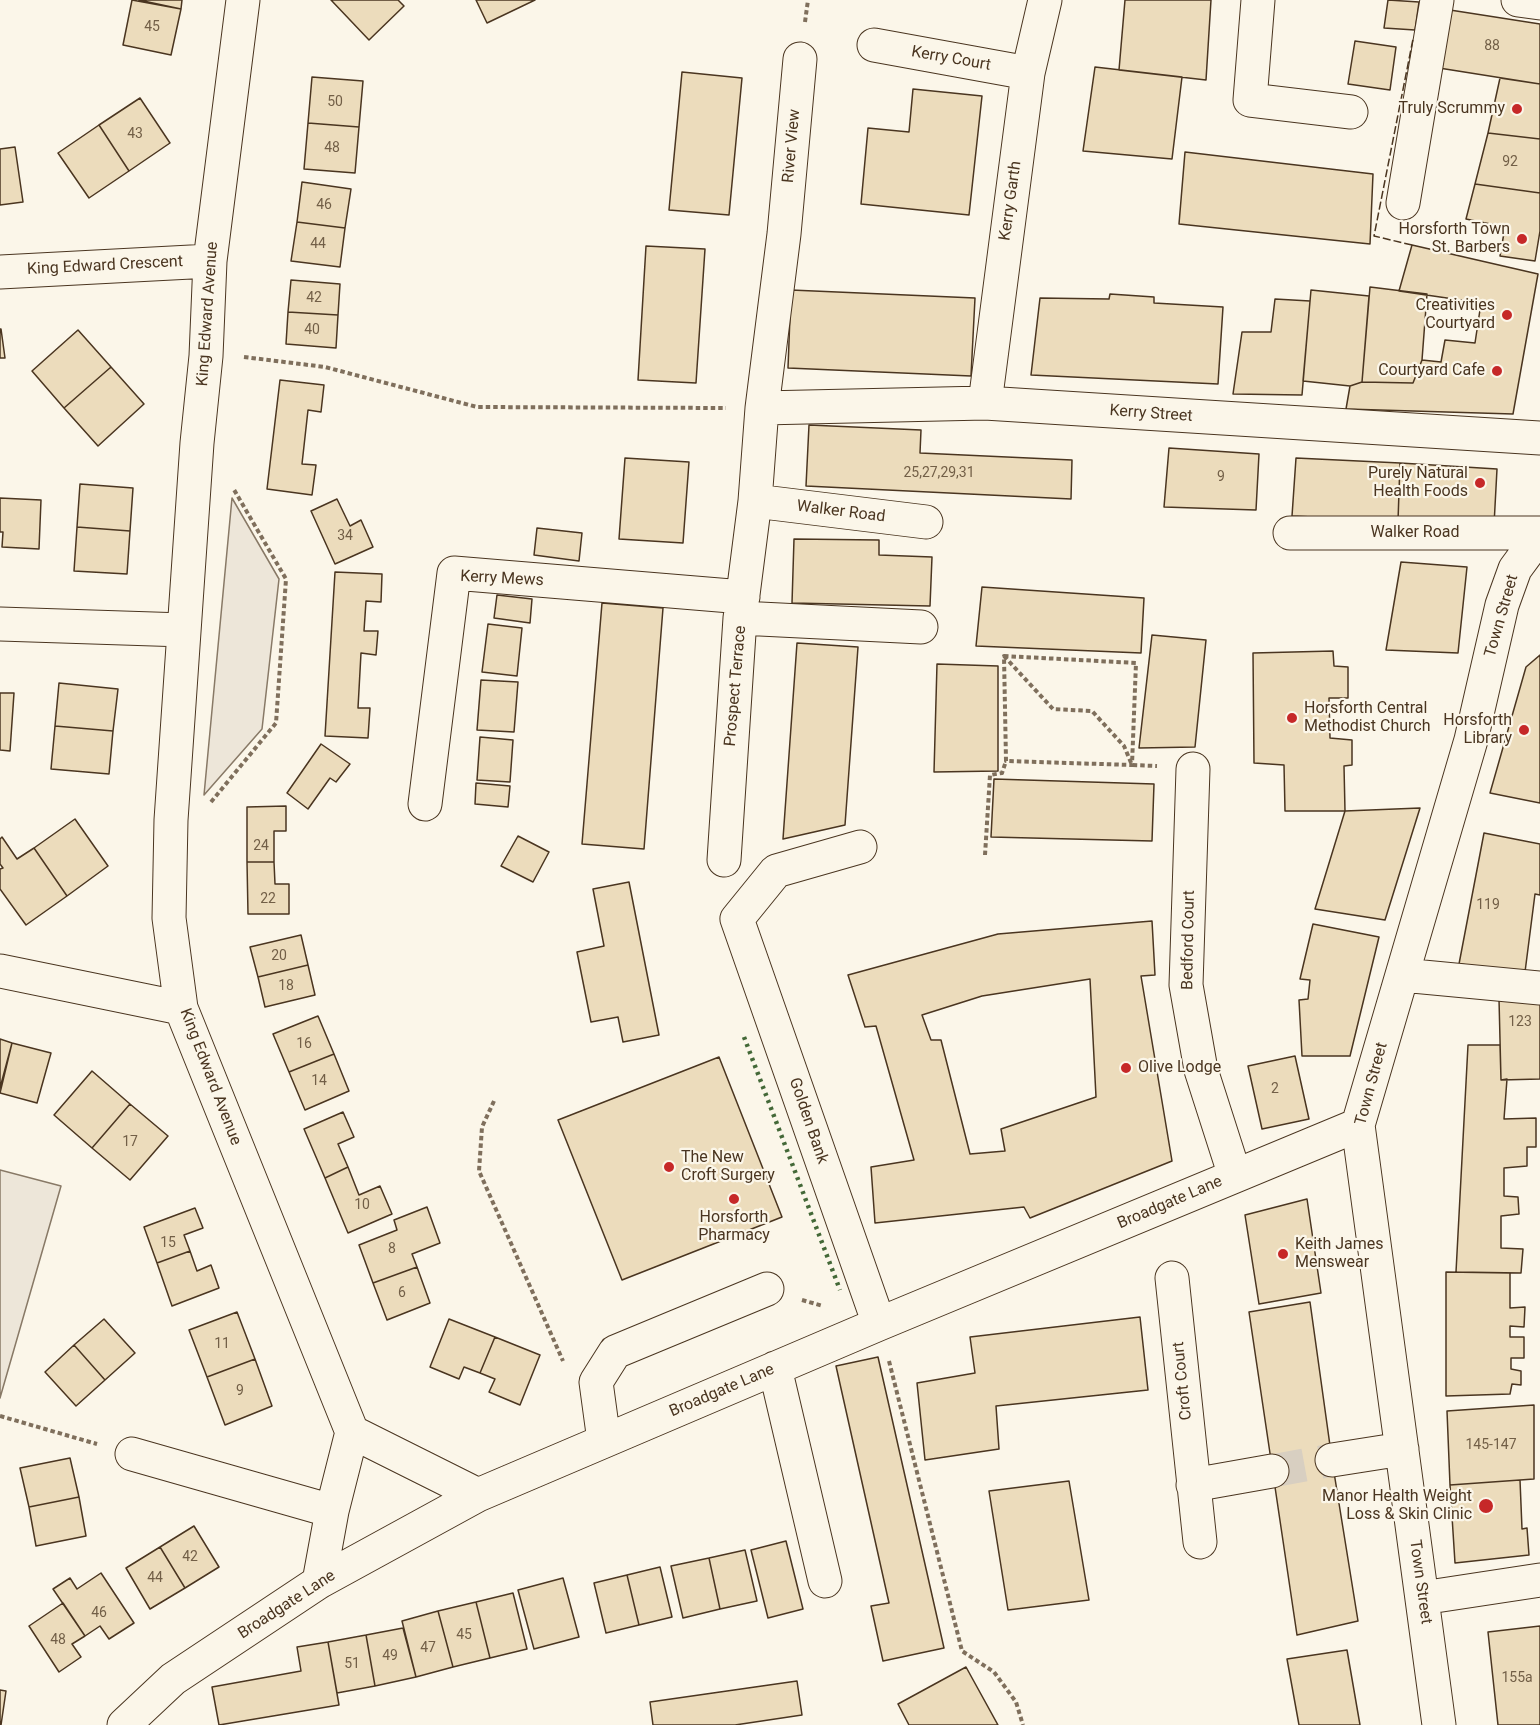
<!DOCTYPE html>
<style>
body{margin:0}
canvas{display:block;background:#fbf6e9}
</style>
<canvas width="1540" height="1725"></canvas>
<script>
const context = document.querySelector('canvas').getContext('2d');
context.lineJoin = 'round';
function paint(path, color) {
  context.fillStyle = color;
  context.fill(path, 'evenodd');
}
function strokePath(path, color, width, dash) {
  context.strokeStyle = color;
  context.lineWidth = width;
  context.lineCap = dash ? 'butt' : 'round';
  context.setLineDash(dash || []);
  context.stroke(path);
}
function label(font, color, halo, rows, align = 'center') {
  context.font = font + ' Roboto,sans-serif';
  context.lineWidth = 4.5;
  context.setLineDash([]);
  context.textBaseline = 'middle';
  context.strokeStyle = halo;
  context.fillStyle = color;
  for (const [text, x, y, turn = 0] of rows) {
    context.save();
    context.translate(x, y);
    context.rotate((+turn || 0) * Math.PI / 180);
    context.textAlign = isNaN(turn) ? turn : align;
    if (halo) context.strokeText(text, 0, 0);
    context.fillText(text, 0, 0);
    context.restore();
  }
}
const green = new Path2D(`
 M232,498L279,579L262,729L204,795Z
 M0,1170L61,1186L0,1398Z`);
paint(green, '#ede6d9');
strokePath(green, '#887966', 1.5);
const building = new Path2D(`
 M132,0L181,9L171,55L123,45Z
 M139,0H182L181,9Z
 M331,0H398L404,6L369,40Z
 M476,0H535L487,23Z
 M1125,0H1211L1206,80L1119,70Z
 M1388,0L1419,2L1415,30L1384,28Z
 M1450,10L1540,24V84L1439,68Z
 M1355,41L1396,47L1390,90L1348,84Z
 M1095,67L1182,77L1172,159L1083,151Z
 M682,72L742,78L729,215L669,210Z
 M312,77L363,81L359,127L308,123Z
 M1500,78L1540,84V139L1488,133Z
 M913,89L982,96L969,215L861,204L868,128L909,132Z
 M140,98L170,143L129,171L99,125Z
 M308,123L359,127L355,173L304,169Z
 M99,125L129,171L89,198L58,153Z
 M1488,133L1540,139V193L1475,184Z
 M15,147L23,202L0,205V149Z
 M1185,152L1373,174L1370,244L1179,224Z
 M302,182L351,189L345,228L297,222Z
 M1475,184L1540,193V231L1535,261L1500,256L1505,227L1466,219Z
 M297,222L345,228L340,267L291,261Z
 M1412,245L1538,274L1513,414L1346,409L1350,386L1362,382L1413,383L1422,360L1441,362L1445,340L1475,343L1481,303L1399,291Z
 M646,246L705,249L696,383L638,380Z
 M291,280L340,284L338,315L288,312Z
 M1370,287L1427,294L1422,360L1413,383L1362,382Z
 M791,290L975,298L971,376L788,368Z
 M1311,290L1369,296L1362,382L1350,386L1303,381Z
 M1110,294L1154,297V303L1223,307L1218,384L1031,375L1040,298L1109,299Z
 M1275,299L1310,301L1302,395L1233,394L1242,332H1271Z
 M288,312L338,315L336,348L286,344Z
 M0,329H1L5,358H0Z
 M78,330L111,367L64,408L32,371Z
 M111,367L144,404L98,446L64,408Z
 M280,380L324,385L321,412L308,410L302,464L316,465L312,495L267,489Z
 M809,425L921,430L920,453L1072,460L1071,499L806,486Z
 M1169,448L1259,454L1256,510L1164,507Z
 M625,458L689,462L683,543L619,539Z
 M1296,458L1400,463L1398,521L1292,516Z
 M1400,463L1497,469L1494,525L1398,521Z
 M80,484L133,488L130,531L77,527Z
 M0,498L41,500L39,549L2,547L3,532H0Z
 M337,499L350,526L361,520L373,547L335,564L311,511Z
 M77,527L130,531L127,574L74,571Z
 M537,528L582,533L579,561L534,555Z
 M794,539L879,540V555L932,557L930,606L792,603Z
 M1401,562L1467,567L1458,653L1386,650Z
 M335,572L382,574L381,602L366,601L364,631H378L376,655L361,653L358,708H370L368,738L325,736Z
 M982,587L1144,598L1141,653L976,646Z
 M497,595L532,599L530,623L494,618Z
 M602,603L663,608L644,849L582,844Z
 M488,624L522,628L517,676L482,672Z
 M1152,635L1206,640L1195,747L1139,748Z
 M797,643L858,647L845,825L783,839Z
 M1333,651L1334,666L1348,667V698H1329L1330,738L1352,740V765L1344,766L1345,811H1285L1284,765L1254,763L1253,653Z
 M1540,655V803L1490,793L1526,667Z
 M937,664L998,666V771L934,772Z
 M481,680L518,682L514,732L477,730Z
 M59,683L118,689L113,731L55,726Z
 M0,693H14L10,751L0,750Z
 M55,726L113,731L109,774L51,769Z
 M480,737L513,740L510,782L477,780Z
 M321,744L350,764L336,782L330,778L308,809L287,793Z
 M994,779L1154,784L1152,841L991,837Z
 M476,783L510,786L508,807L475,804Z
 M286,806V831H274V862H247V807Z
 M1420,808L1385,920L1315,909L1345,811Z
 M75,819L108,866L67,896L34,848Z
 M1484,833L1540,844V895L1535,894L1525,972L1459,964Z
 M518,836L549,852L533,882L501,866Z
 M2,837L17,859L34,848L67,896L26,925L0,889V869L3,868L0,864V839Z
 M247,862H274L275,884H289V914H248Z
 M629,882L659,1035L623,1042L618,1017L591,1022L577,952L604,946L593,889Z
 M1152,921L1155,975L1141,976L1172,1161L1030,1218L1024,1207L875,1223L871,1167L914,1160L876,1026L865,1027L848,975L998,934ZM1090,979L1096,1097L1001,1129L1005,1151L970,1154L941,1040H931L922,1015L982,996Z
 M1313,924L1379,937L1350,1056H1302L1299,1000L1308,999L1310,980L1300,979Z
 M301,935L308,965L258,977L250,947Z
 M308,965L315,995L265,1007L258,977Z
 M1540,998V1079L1501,1080L1499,999Z
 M318,1016L334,1054L289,1072L273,1034Z
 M0,1039L12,1043L0,1088Z
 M12,1043L51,1053L37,1103L0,1093Z
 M1468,1045H1500L1501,1080L1507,1079L1504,1119L1536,1118V1147H1527V1166L1504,1168V1196L1518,1197L1519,1214L1501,1216V1248L1523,1249L1521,1273L1456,1272Z
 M334,1054L349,1091L305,1110L289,1072Z
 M1295,1056L1309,1119L1262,1129L1248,1066Z
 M719,1057L782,1217L622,1280L558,1120Z
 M92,1071L130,1104L92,1148L54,1115Z
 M130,1104L168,1136L130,1180L92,1148Z
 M343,1112L354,1137L338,1144L348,1167L325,1178L304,1129Z
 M348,1167L359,1195L380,1186L392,1214L348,1233L325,1178Z
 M1307,1199L1321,1293L1259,1304L1245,1215Z
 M427,1207L440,1243L412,1254L417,1267L373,1283L359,1245L397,1230L394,1220Z
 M195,1208L203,1228L184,1235L190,1251L157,1263L144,1227Z
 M190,1251L197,1271L211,1265L219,1288L172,1306L157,1263Z
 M417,1267L430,1303L387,1320L373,1283Z
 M1446,1272L1510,1273V1308L1525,1307L1524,1327L1510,1326V1337H1524V1358H1511V1369L1521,1371V1385L1512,1384L1510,1394L1446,1396Z
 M1310,1302L1332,1460L1358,1621L1297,1635L1249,1312Z
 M237,1312L255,1359L207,1377L189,1330Z
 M1140,1317L1148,1390L996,1406L999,1449L925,1460L917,1383L975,1373L970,1337Z
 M104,1319L135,1353L105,1380L74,1345Z
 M449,1319L495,1337L480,1373L464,1367L459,1379L430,1367Z
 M495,1337L540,1355L520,1405L489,1392L495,1379L480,1373Z
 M74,1345L105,1380L76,1406L45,1372Z
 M878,1357L944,1648L883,1661L871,1606L889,1603L836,1366Z
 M255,1359L272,1406L225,1425L207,1377Z
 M1534,1405V1479L1450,1485L1447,1411Z
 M70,1458L79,1497L29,1507L20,1468Z
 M1520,1480L1522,1529L1527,1528L1529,1555L1455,1563L1450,1485Z
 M1069,1481L1089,1600L1008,1610L989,1491Z
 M79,1497L86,1536L36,1546L29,1507Z
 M194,1526L219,1567L185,1588L160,1547Z
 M786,1541L803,1609L768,1618L751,1550Z
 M160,1547L185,1588L150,1609L126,1568Z
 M745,1550L757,1601L720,1609L709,1558Z
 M709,1558L720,1609L683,1618L671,1566Z
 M660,1567L672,1617L639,1625L627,1575Z
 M101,1573L134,1623L109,1639L100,1626L85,1636L53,1589L70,1578L77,1589Z
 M627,1575L639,1625L606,1633L594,1583Z
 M563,1578L579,1637L534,1649L518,1590Z
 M513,1593L527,1649L490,1658L476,1602Z
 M476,1602L490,1658L453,1667L438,1611Z
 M63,1603L85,1636L72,1644L81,1657L59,1672L29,1626Z
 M438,1611L453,1667L416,1677L402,1621Z
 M1540,1626V1725H1498L1488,1632Z
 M403,1628L416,1677L375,1686L366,1635Z
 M366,1635L375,1686L337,1693L328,1642Z
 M328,1642L339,1705L219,1725L212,1687L301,1671L297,1647Z
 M1347,1650L1360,1725H1299L1287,1659Z
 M966,1667L998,1725H909L898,1704Z
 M797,1681L802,1715L735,1725H653L650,1702Z
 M0,1690L6,1691L1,1725H0Z`);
paint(building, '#ecdcbc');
strokePath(building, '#4a3520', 1.5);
strokePath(new Path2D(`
 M1272,1471L1332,1460`), '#d8cfc1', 33, [33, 16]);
const minor = new Path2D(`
 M243,0L210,261L206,356L197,443L171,820L169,918L181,1008L352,1432L332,1511L319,1582
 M1258,0L1250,100L1351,112
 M1518,0L1540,3
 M874,45L1028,73
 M1403,203L1437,0
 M0,272L210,261
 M985,403L1028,73L1045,0
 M762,408L985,403L1540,438
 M755,501L926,522
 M1290,533H1540
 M740,618L921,627
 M0,624L184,630
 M1193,769L1186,985L1201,1070L1235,1176
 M425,804L454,573L743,597
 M860,847L776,871L737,919L879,1324
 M724,860L740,618L755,501L762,408L784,234L800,59
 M0,971L181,1008
 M1402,975L1540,988
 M1172,1278L1200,1542
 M775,1368L825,1581
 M352,1432L478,1495
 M604,1441L596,1382L615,1352L767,1289
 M132,1454L332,1511
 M1332,1460L1402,1449
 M1193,1485L1272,1471
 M1422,1598L1540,1580
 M124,1725L173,1679L319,1582L478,1495L879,1324L1358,1125
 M1439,1725L1358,1125L1471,740L1502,605L1515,569L1540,535`);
strokePath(minor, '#4a3520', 35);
strokePath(new Path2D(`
 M805,22L808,0
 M244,357L325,367L477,407L726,408
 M1004,656L1136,663L1132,765L1006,761Z
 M1004,656L1053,709L1092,711L1124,746L1132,765L1157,766
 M211,802L276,723L286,579L233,488
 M985,855L990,775L1002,773L1006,761
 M494,1101L482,1127L479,1171L563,1361
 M802,1300L823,1306
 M889,1361L962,1651L994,1672L1016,1702L1023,1725
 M0,1416L97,1444`), '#7f6f5c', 4, [4.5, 3]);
strokePath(minor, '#fbf6e9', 33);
strokePath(new Path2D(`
 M744,1037L840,1290`), '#436837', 4.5, [3, 4.5]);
strokePath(new Path2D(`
 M1412,245L1374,236L1413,39`), '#4a3520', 1.5, [8, 3]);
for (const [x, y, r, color] of [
 [1517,109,6,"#c62828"],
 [1522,239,6,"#c62828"],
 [1507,315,6,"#c62828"],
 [1497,371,6,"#c62828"],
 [1480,483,6,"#c62828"],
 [1292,718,6,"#c62828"],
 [1524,730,6,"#c62828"],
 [1126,1068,6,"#c62828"],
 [669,1167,6,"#c62828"],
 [734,1199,6,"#c62828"],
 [1283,1254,6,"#c62828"],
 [1486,1506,8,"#c62828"]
]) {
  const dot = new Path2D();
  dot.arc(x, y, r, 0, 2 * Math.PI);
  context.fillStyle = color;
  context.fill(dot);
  strokePath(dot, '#fbf6e9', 2);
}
label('14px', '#725f47', null, [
 ["45",152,27],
 ["88",1492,46],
 ["50",335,102],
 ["43",135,134],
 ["48",332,148],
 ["92",1510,162],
 ["46",324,205],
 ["44",318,244],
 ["42",314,298],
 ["40",312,330],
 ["25,27,29,31",939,473],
 ["9",1221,477],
 ["34",345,536],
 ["24",261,846],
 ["22",268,899],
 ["119",1488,905],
 ["20",279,956],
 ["18",286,986],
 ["123",1520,1022],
 ["16",304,1044],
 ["14",319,1081],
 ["2",1275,1089],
 ["17",130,1142],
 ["10",362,1205],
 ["15",168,1243],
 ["8",392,1249],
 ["6",402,1293],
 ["11",222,1344],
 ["9",240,1391],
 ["145-147",1491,1445],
 ["42",190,1557],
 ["44",155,1578],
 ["46",99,1613],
 ["45",464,1635],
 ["48",58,1640],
 ["47",428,1648],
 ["49",390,1656],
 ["51",352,1664],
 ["155a",1517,1678]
]);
label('16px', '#4a3520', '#fbf6e9', [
 ["Kerry Court",951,59,10],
 ["River View",792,146,-85],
 ["Kerry Garth",1011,201,-82],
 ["King Edward Crescent",105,266,-3],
 ["King Edward Avenue",208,314,-86],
 ["Kerry Street",1151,414,4],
 ["Walker Road",841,512,7],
 ["Walker Road",1415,533],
 ["Kerry Mews",502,579,3],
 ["Town Street",1502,616,-74],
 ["Prospect Terrace",736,686,-85],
 ["Bedford Court",1189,940,-89],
 ["King Edward Avenue",210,1077,69],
 ["Town Street",1372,1084,-75],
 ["Golden Bank",808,1121,71],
 ["Broadgate Lane",1170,1203,-23],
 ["Croft Court",1183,1381,-96],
 ["Broadgate Lane",722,1391,-23],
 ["Town Street",1420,1582,82],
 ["Broadgate Lane",287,1605,-33]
]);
label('16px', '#4a3520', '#fbf6e9', [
 ["Truly Scrummy",1505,109],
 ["Horsforth Town",1510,230],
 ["St. Barbers",1510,248],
 ["Creativities",1495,306],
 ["Courtyard",1495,324],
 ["Courtyard Cafe",1485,371],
 ["Purely Natural",1468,474],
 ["Health Foods",1468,492],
 ["Horsforth Central",1304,709,"left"],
 ["Methodist Church",1304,727,"left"],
 ["Horsforth",1512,721],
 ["Library",1512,739],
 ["Olive Lodge",1138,1068,"left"],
 ["The New",681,1158,"left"],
 ["Croft Surgery",681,1176,"left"],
 ["Horsforth",734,1218,"center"],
 ["Pharmacy",734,1236,"center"],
 ["Keith James",1295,1245,"left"],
 ["Menswear",1295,1263,"left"],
 ["Manor Health Weight",1472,1497],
 ["Loss & Skin Clinic",1472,1515]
], 'right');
</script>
